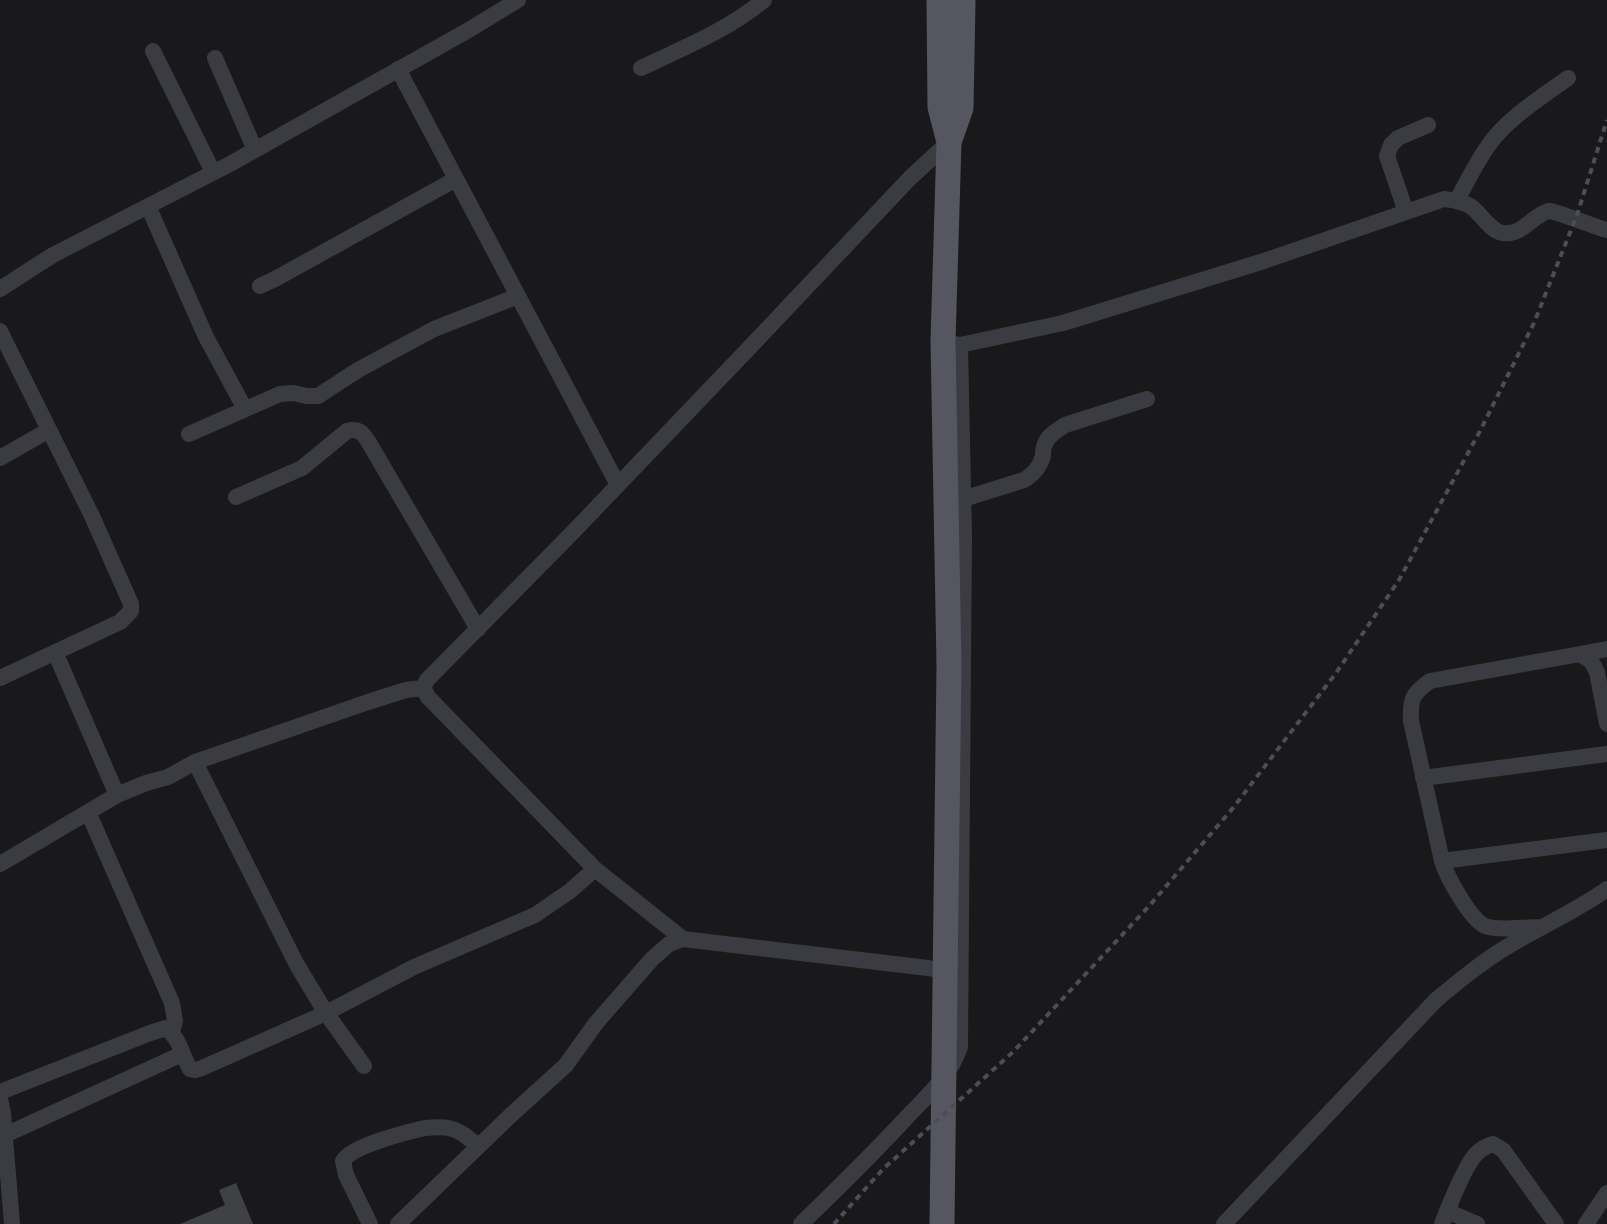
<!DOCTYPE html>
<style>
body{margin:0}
canvas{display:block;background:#19191b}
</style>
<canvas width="1607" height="1224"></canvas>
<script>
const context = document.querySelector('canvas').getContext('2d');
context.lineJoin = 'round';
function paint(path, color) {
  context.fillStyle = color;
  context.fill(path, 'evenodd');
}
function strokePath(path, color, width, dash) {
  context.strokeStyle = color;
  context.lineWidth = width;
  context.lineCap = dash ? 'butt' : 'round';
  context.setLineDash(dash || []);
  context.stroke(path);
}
paint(new Path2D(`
 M236,1183L253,1224H180L225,1205L219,1190Z`), '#404145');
strokePath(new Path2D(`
 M153,51L213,172
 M215,58L255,150
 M641,68C683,48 728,30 764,0
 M398,69L618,485
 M1457,200C1467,182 1476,163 1488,146C1505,120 1543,96 1568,78
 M148,206L206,337L245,409
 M1406,212L1387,156L1391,145L1398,138L1428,125
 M260,286L275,279L456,179
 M0,289L53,255L230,164L467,31L518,0
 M0,331L92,516L131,604V611L120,622L0,678
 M950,343L960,345L1063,323L1264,261L1444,199C1455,200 1465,202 1473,208C1482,216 1490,230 1502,233C1523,236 1532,215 1549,211C1553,210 1598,228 1607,230
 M189,434L280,394L294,393L306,396H318L358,370L434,329L518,296
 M0,458L49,430
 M236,497L302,468L347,431C358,428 362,432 368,441L478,629
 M963,499L1024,480C1034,474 1040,467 1043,456C1043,452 1043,447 1045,444C1048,435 1058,430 1065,425L1147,399
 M55,652L117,795
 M1580,654L1607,649
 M195,762L297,965L326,1013L364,1066
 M1423,778L1607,754
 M88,812L172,1003L175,1021L172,1032
 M1442,861L1607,840
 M0,864L117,795L146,783L168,777L195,762L368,702L406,690L423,688
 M1543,927C1530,927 1496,931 1485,926C1470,919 1447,877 1442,861L1411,721C1410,699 1412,694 1430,681L1580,654L1591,661L1597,672L1607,724
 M683,939L595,869L428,697L423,688L427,680L574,531L751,346L910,178L949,142
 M0,1092L150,1033L166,1028C179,1037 182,1055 190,1069L196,1070L202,1068L326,1013L414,967L535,915L570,891L595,869
 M0,1099L3,1113L12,1224
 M5,1135L182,1054
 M1447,1211L1477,1224
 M370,1224L346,1175L343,1161C351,1146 407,1132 425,1128C434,1127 444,1126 452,1129C462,1131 470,1140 478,1146
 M398,1224L511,1115L566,1065L596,1023L652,959L669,944L683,939L928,968L953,973
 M801,1224C837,1189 873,1154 907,1117C927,1096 951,1075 960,1047L964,536L960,345
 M1224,1224L1436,1000C1460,980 1483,961 1510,945C1542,926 1576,911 1607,889
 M1442,1224C1449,1206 1464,1167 1476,1154C1481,1149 1486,1146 1493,1144L1503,1150L1556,1224
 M1586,1224L1607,1193`), '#3b3b42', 16);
strokePath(new Path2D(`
 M939,0L940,107L949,142L943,341L949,665L942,1224
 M949,142L961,108L963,0`), '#555660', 25);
strokePath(new Path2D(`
 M834,1224L883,1169L1013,1052L1150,905L1233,808L1336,673L1399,580L1480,431L1534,323L1577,215L1607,120`), '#4c4d56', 4, [6, 5]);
</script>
